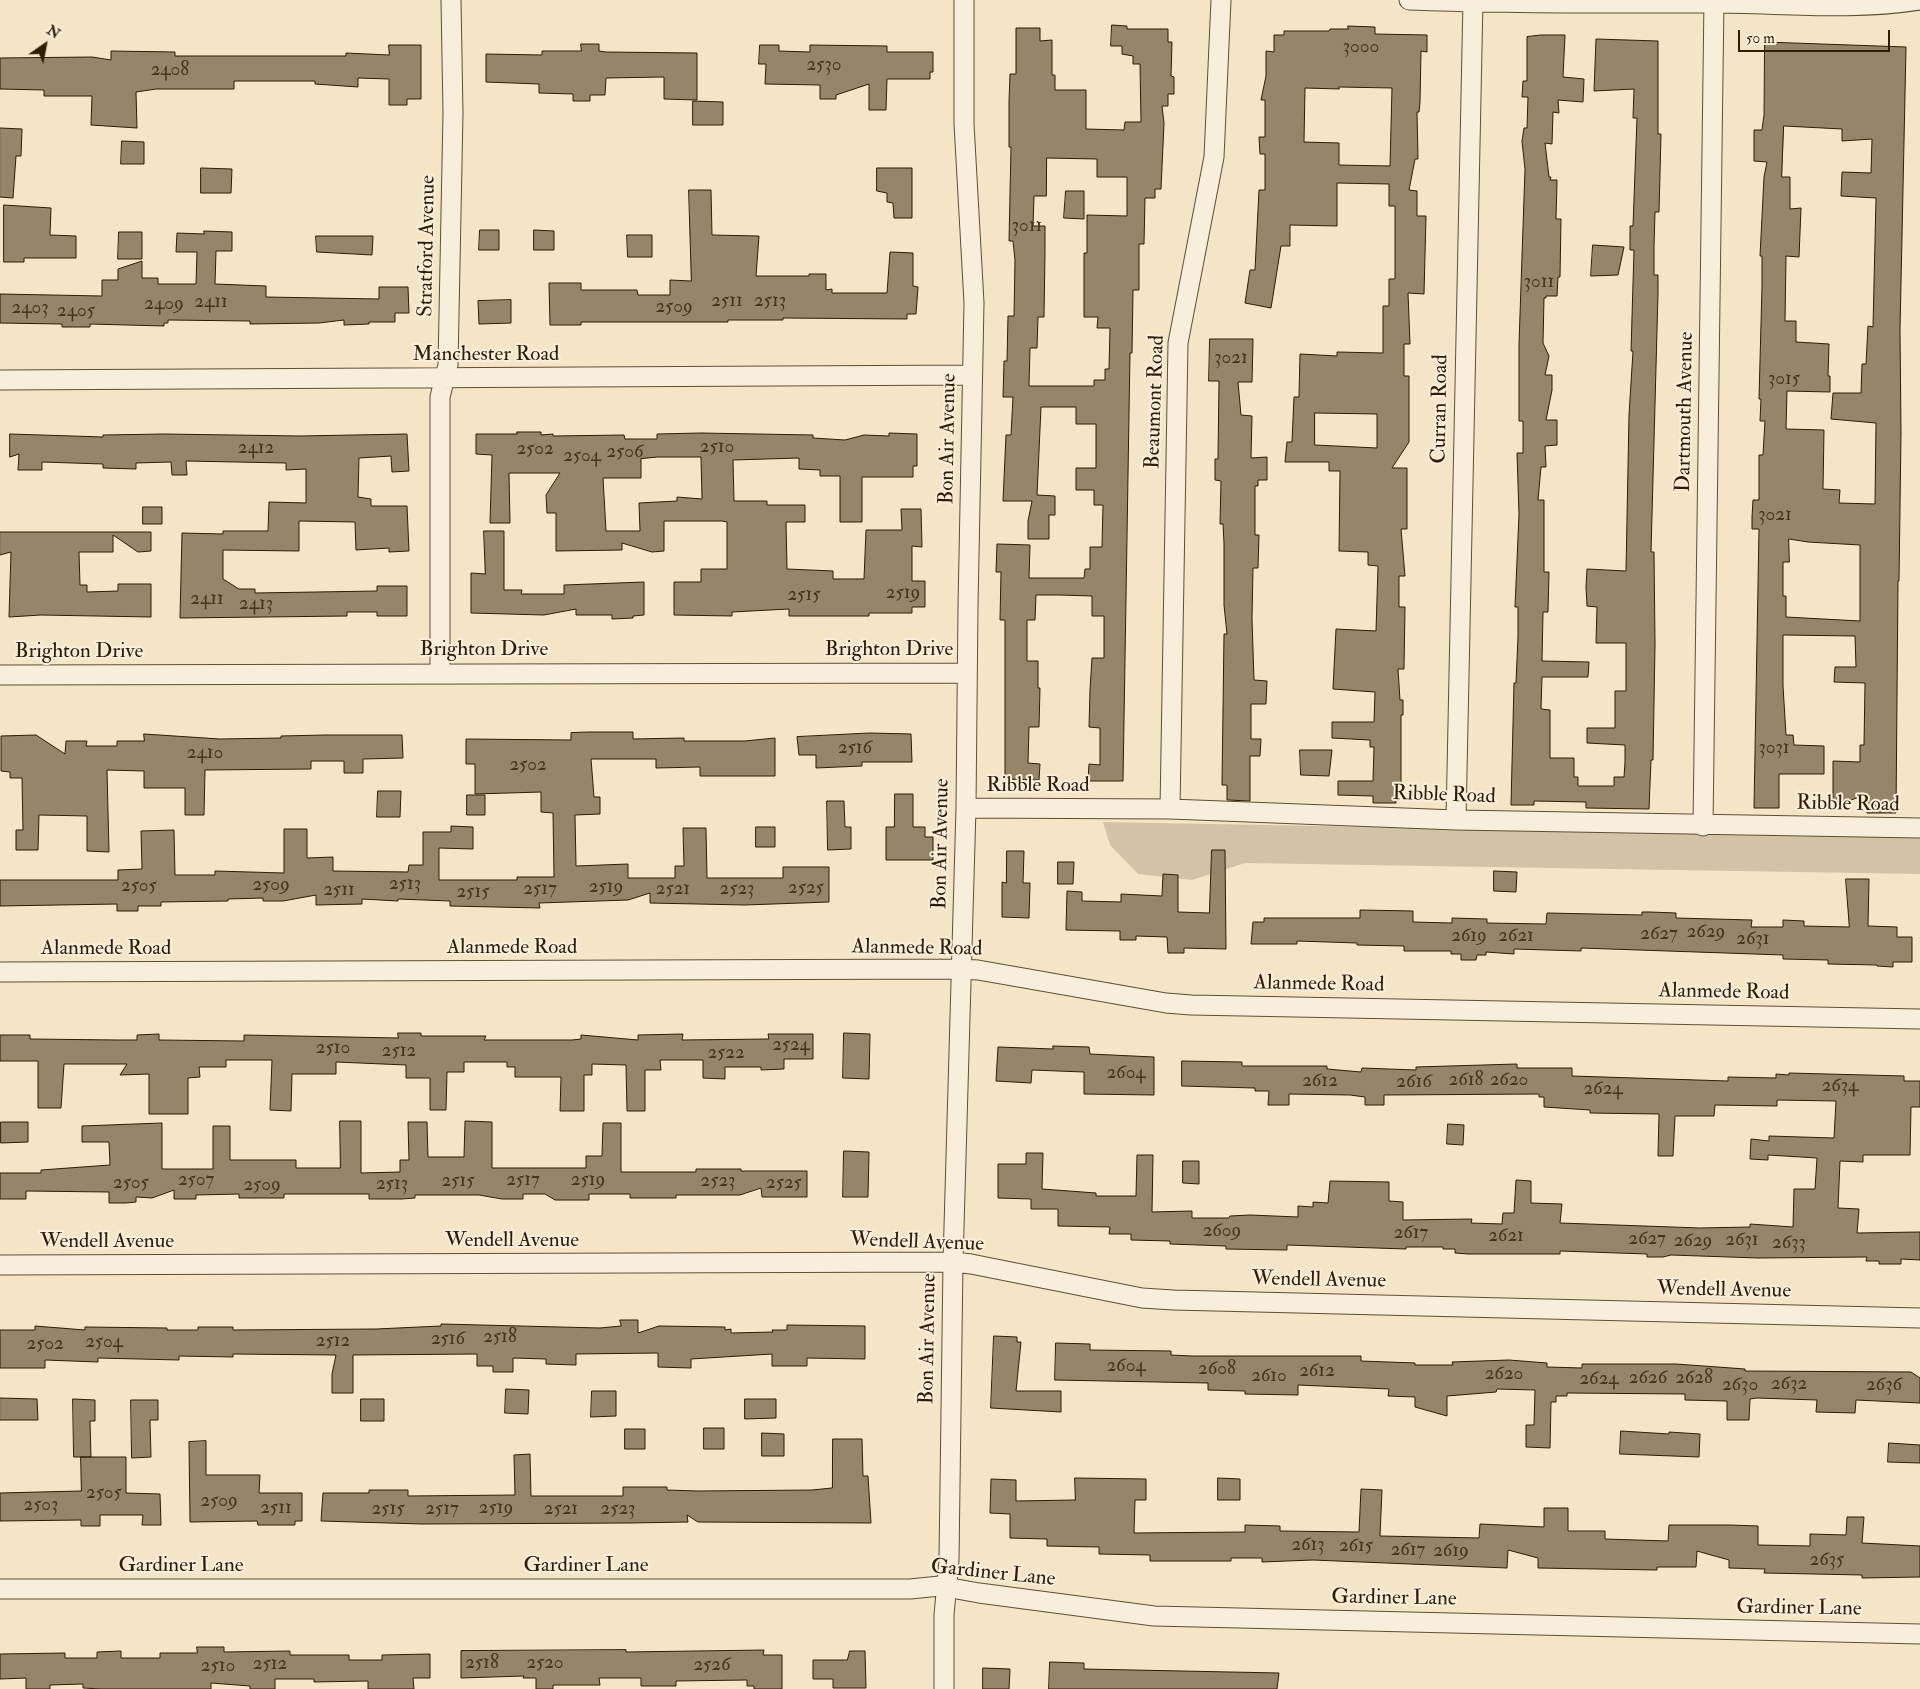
<!DOCTYPE html>
<style>
body{margin:0}
#map{position:relative;width:1920px;height:1689px;overflow:hidden;background:#f5e5c7;font-family:"IM FELL Double Pica",serif}
canvas{display:block}
.north{position:absolute;left:20px;top:20px;width:50px;height:50px;-webkit-text-stroke:4px #f8eedb;paint-order:stroke;rotate:33deg;font-size:14px;font-weight:700;line-height:20px;text-align:center;color:#2e1c03}
.north::after{content:'';display:block;margin:auto;width:18px;height:22px;background:#2e1c03;clip-path:polygon(50% 0,100% 100%,50% 72%,0 100%)}
.scale{position:absolute;left:1738px;top:30px;width:152px;height:22px;box-sizing:border-box;border:2px solid #2e1c03;border-top:0;padding-left:6px;font-size:15px;line-height:18px;white-space:nowrap;color:#2e1c03;-webkit-text-stroke:4px #f8eedb;paint-order:stroke}
</style>
<div id="map">
<canvas width="1920" height="1689"></canvas>
<div class="north">N</div>
<div class="scale">50 m</div>
</div>
<script>
const context = document.querySelector('canvas').getContext('2d');
context.lineJoin = 'round';
function paint(path, color) {
  context.fillStyle = color;
  context.fill(path, 'evenodd');
}
function strokePath(path, color, width, dash) {
  context.strokeStyle = color;
  context.lineWidth = width;
  context.lineCap = dash ? 'butt' : 'round';
  context.setLineDash(dash || []);
  context.stroke(path);
}
function label(font, color, halo, rows, align = 'center') {
  context.font = font + ' "IM FELL Double Pica",serif';
  context.lineWidth = 4;
  context.setLineDash([]);
  context.textBaseline = 'middle';
  context.strokeStyle = halo;
  context.fillStyle = color;
  for (const [text, x, y, turn = 0] of rows) {
    context.save();
    context.translate(x, y);
    context.rotate((+turn || 0) * Math.PI / 180);
    context.textAlign = isNaN(turn) ? turn : align;
    if (halo) context.strokeText(text, 0, 0);
    context.fillText(text, 0, 0);
    context.restore();
  }
}
paint(new Path2D(`
 M1103,822L1920,837V874L1245,863L1192,880L1138,874L1110,845Z`), '#d3c3a6');
const building = new Path2D(`
 M1112,25L1127,26V29H1168V42H1172L1171,76L1174,77V94H1168V106H1162L1164,123L1161,189H1155V198H1145L1144,244H1139V290H1133L1132,353H1130L1123,781H1088L1089,764L1100,765V728L1089,727L1090,690L1092,658H1104V616H1092V596L1059,595H1036L1035,620H1027V661H1038V688H1040L1039,727H1029L1028,763L1040,764L1039,780L1005,779V620H1000L1001,572H996L997,544L1030,545L1029,578H1084L1085,569H1090V547H1102L1103,505H1094V490H1076V468H1096V424H1076V407H1041L1037,495L1055,496V515H1049V539H1028V521L1032,501H1003L1006,435H1011L1013,397H1003L1004,361H1007L1008,316H1014L1015,260L1013,241H1009L1011,147H1009V102L1010,74H1016V28H1040V41L1052,40V75H1055V90H1086V129L1124,130L1125,122H1141L1140,64H1133V56L1122,54V46H1111ZM1047,158L1097,159V177H1127V216L1087,215V253H1084V317H1098L1097,328H1110L1109,369H1105V380H1094V386H1029L1030,348H1037L1038,317H1044L1045,252V226H1033L1034,196H1046Z
 M1348,26L1375,27V34L1427,35V52L1421,51L1420,102L1419,112H1417L1418,159H1415L1409,190L1417,191V216H1426L1424,294L1408,293L1410,344H1404V376H1409V442L1392,468H1407V529H1401L1405,576H1399V607H1405L1404,669H1398L1400,700H1403V715H1401V792H1395L1396,803H1373V796L1338,795V781H1373L1374,747H1370V740L1332,738V722H1374L1375,692L1333,689L1336,629L1376,631L1378,566L1368,565V552L1339,551L1340,471H1329V462H1285L1287,442H1292L1294,397H1299L1300,354L1337,356V352L1383,353V306H1389V279H1395V206H1389V184L1337,183V226L1290,225V246H1281L1271,308L1245,303L1250,270H1255L1259,190H1265V154H1260L1259,137H1265V100H1261L1266,76V51L1274,52V35H1284V31H1329L1330,29H1348ZM1339,87L1392,88L1390,166L1339,165V143L1304,142L1305,88L1339,89ZM1315,413L1377,414V448L1315,445Z
 M1541,35H1565L1563,77L1584,79L1583,102L1558,100L1559,113L1553,112L1552,144L1545,143L1549,177H1551L1550,180H1557L1556,219H1561L1560,277H1558L1557,296H1546V298H1544L1543,343L1549,356L1545,375H1552V390L1546,420H1557V445L1545,446L1546,467H1541L1538,500H1544V572H1549L1548,612H1543L1542,661L1589,662L1588,677H1542L1541,709L1550,710V758H1574V777H1578V786H1614V777H1624L1625,762V745L1587,743V728H1615V691H1626V643H1596L1597,607L1587,606L1586,587L1587,569L1626,571L1629,415L1633,351H1631L1634,250H1630V226H1633L1637,118H1633L1634,89L1594,91L1596,39L1658,41V134H1661L1659,212H1655L1654,247V275H1658V293L1651,552H1654L1655,644L1653,760H1651L1649,809L1586,808V802L1534,801V805H1511L1514,683H1516L1518,637V607H1515L1519,514L1517,453H1523V421H1519V344L1525,169L1522,141L1524,128H1527L1528,97H1522L1523,81H1527V37Z
 M1765,42L1906,47L1900,330L1901,433L1899,581H1898L1896,813H1867L1868,794L1848,801L1833,800V761L1860,762V745H1864L1865,683L1834,682L1835,667H1856L1855,636L1783,635V686L1786,735H1793L1794,745L1824,746V774H1779V808H1754L1759,529H1752V517L1753,500H1759V455H1763L1765,421H1760L1761,399H1759L1762,286V256H1760L1764,177L1767,162L1754,161V130H1762L1764,115ZM1784,126L1842,129V141L1872,139L1871,173L1842,172L1841,196L1876,198L1873,327L1868,326L1866,364H1862L1861,393H1833L1831,419L1876,423L1875,504L1839,503L1840,490L1823,489L1824,430L1786,429L1787,391L1830,392V376H1828L1829,344L1796,342V321H1785L1786,256L1799,257L1801,208L1790,209V177H1782ZM1789,539L1808,542L1860,545V621L1786,617V596H1783V562H1789Z
 M581,44H599V51L606,52L697,53V100L664,99V77L606,78L605,95H590V101H573V94L539,93V84L486,82V54L542,55V51H581Z
 M389,45H421V99H407V105H389V79L358,78V87L315,84V81H234V89H156L136,92L137,128L91,125L92,96H44V90L0,89V58L92,57L111,60V51L175,52V56H346V53L389,55Z
 M760,45H779V51L810,52V45L887,46V52H933V72H930V79H887L886,110H869V84L836,95V99H820V85L765,84L766,64H759Z
 M693,101L723,102V125H693Z
 M0,128L22,129L21,156H16L13,198L0,197Z
 M122,141L144,142V164H121Z
 M201,168L232,169L231,193H201Z
 M877,168H912V218H894L893,203L887,202V193L877,191Z
 M689,190H711L712,235L759,236L756,276H809V274H826V290L832,289V293H887L890,252L913,253V286L918,287L916,314H907V319L783,318V320H728V322H581V325H550L549,283H581V290H637L638,295H670V280L691,281Z
 M1066,191H1084V219L1064,218Z
 M4,205L51,208L50,235L76,236V258H24V262H4Z
 M480,230H499V250H479Z
 M534,230L554,231V250H534Z
 M204,231L232,232V251H216L215,284L266,286V297L379,299V287H408L409,313H395V322H369V324L344,325V320L319,323L250,324V321L168,320V323H164V326L90,324V327H62V324L0,323V294L102,296V280H118V269L142,261V278H158V284H196L197,252H176L177,233L204,234Z
 M119,232H142V259H118Z
 M627,235H652V257H628Z
 M316,236H373L372,255L317,252Z
 M1593,245L1624,247L1618,275L1591,276Z
 M511,300V323L479,324L478,301Z
 M1210,339H1253L1252,382H1238L1241,415L1252,416L1251,458L1267,457V480H1258V486H1255V535H1259L1258,568H1253L1252,619L1254,680L1267,681L1266,704H1251V739H1261L1260,756H1250V801L1227,800V785H1222L1224,634H1227L1224,605V543L1223,524H1220L1221,481L1215,480V459H1218L1219,381H1209Z
 M517,432H541V435L553,434V436L624,435L625,439H657V434L701,433L813,435V438L845,440L864,435L889,436V433L917,434V466H913V477H862V522H840V476H820V470L799,469V458L733,460L734,501H767V505H805V522H786L787,569L833,571V579H864L866,530H902L901,509H921L922,547L912,546V581H925V607H912V613H869V616H789V609L732,612V616L674,615V582H701V569H727V522L722,521H664V551L652,552L622,543V550L556,551V513H547L546,495L560,473H509L510,523H490L492,455L476,454V434H517ZM658,457H701L702,499L677,497V501L639,503L640,531H606L603,478H641V459Z
 M10,434L103,437V435L165,434L300,436L407,434L409,471L392,472L391,456L359,458L358,497L371,499V506H407L409,551L389,552V548L356,550L355,522L299,521V551L223,550V579L239,589H255V593L377,591V586H407V616H377V612H347V616L180,618L182,533L223,534V531H268L269,502L306,503V469L286,470V463L186,461L187,475H172L171,462L136,463V469L103,468V464L42,462V470H18L19,454L10,457Z
 M143,507H162V524H143Z
 M484,531H504V590H522L521,594H564V585L644,582V615L633,616V618L612,619V615H576V609L544,615L471,613V573L485,574Z
 M0,532H151V551L138,552L113,535V552H79L80,585H87V592L118,591V584H151V617L41,615L9,617L11,552L0,555Z
 M589,732H633V739L684,738V741H745L775,738V776H700V767L656,768V759H591L594,797H600V814L575,815L576,866L628,864V878H675V866H684L683,828H706L707,878H783V867H829V902L745,905L650,903V893L628,900L539,903L540,908L450,906V901L398,899V901L362,899V904L316,905V895L283,901H263V898L228,899V901L161,902V906H138V911H117V904L0,906V880H118V870L142,869L141,831L174,830L175,875H215V871L284,873V829H307V858L333,857V871L408,872L409,865H423V832H451V826L473,827V849L439,848V880H517V877H554L553,813L541,812V792L475,794V764H466V739L571,740V733Z
 M870,733L911,734L912,762H862V766L816,768V755H799L797,737Z
 M144,734L220,739L281,738V736L325,735H402L403,758L363,759V773H344V761H311V769L205,770L204,815H185V788H144V771L107,770L109,852L87,851V816L39,815L38,850H16V830H23L22,778H10V772L1,771V736L36,735L65,754L66,741H87L86,746H117V741H144Z
 M1300,750H1332L1329,776L1301,775Z
 M378,791H401L400,817H377Z
 M895,794H913V827H925V837H933V860H886V827H894Z
 M467,795H485V815H467Z
 M827,801H844L845,827H851V849L828,850Z
 M756,827H775V847H756Z
 M1212,850H1225L1226,949L1184,948V953H1168L1167,937L1136,936V940H1120V931L1066,930L1067,891L1082,892V901L1121,902V894L1162,896L1163,874L1178,875V912L1209,913Z
 M1007,851H1024L1023,883H1030L1029,918L1002,917V882L1006,883Z
 M1058,862H1074L1073,884H1058Z
 M1494,871L1517,872L1516,892L1494,891Z
 M1846,879H1869L1868,926L1897,927V937H1912V962H1893V967L1877,966V965L1828,964V960L1783,959V955L1581,948V951L1514,949V954L1486,952V955H1477L1476,960H1461V954H1451V951H1404V946L1357,945V943L1297,941V944H1251L1253,922H1264V918H1360V910L1413,911V922L1452,923V918L1487,919V923L1546,924L1547,913L1642,915V912H1650L1676,913V918L1752,920L1751,927H1783V920L1804,921V926L1849,927Z
 M398,1033H421V1036H486L484,1040H572L581,1039V1035L638,1040V1035L683,1034L682,1040L769,1039L768,1034H813V1059H784V1069L761,1070V1067H725V1079L703,1078V1060H660L661,1070H645V1111H627L626,1065L592,1064V1075H584V1111H560L561,1077H515V1067H507V1062H464V1072H447L446,1110H430V1078H406V1065L336,1062V1074H292L291,1111L270,1110L272,1060H226V1067H199L200,1077L188,1078V1114H149V1074L120,1075L127,1064H64L61,1108H38V1061H0V1035H30V1039L118,1040H137V1035L159,1034V1040L244,1041V1035L398,1038Z
 M844,1033L870,1034L869,1079L843,1078Z
 M1053,1046L1089,1047L1090,1054L1154,1057V1095L1084,1094V1072L1032,1070L1031,1083L996,1081L998,1047L1053,1049Z
 M1182,1061L1242,1062V1066H1327V1069L1361,1072L1362,1068L1416,1070V1067L1517,1064V1068H1572V1076L1728,1081V1077L1776,1078V1074L1789,1075V1073L1904,1076V1081H1920V1107H1911L1910,1155H1863V1162L1840,1161L1838,1208L1859,1209L1857,1233L1920,1232V1260L1901,1259V1264H1879V1261H1866L1867,1257L1758,1258L1671,1255L1663,1257H1647V1254L1560,1251V1254H1468L1455,1253V1249H1443V1247H1406V1249L1287,1245V1250L1226,1249V1246L1170,1244V1241L1131,1240V1234H1109L1110,1227L1058,1226V1209H1031V1199L998,1198V1164H1026V1153H1043L1042,1189L1096,1193V1196H1136L1137,1155H1153L1152,1212L1192,1211V1218H1229L1230,1216L1250,1215L1298,1217V1206L1313,1207V1202L1328,1203L1330,1181L1389,1182V1201L1403,1202V1220L1472,1219L1471,1223L1502,1224L1503,1213H1514L1516,1180L1531,1181V1203L1562,1204L1560,1223L1700,1228L1750,1227V1224L1793,1227L1794,1189H1815L1817,1158L1768,1155V1160L1750,1159L1751,1139L1769,1141V1136L1834,1138L1836,1101L1777,1100V1106L1715,1105L1714,1116H1675L1673,1156H1658L1659,1114L1590,1113V1110L1544,1107V1097H1539V1094L1384,1095V1105H1365V1097L1350,1095L1289,1094V1105H1268L1269,1091H1255V1088L1182,1086Z
 M340,1121H361V1173L400,1172V1160H409L408,1122H427L428,1157H464L465,1121L492,1122V1168H586V1156H602L603,1123H621V1172H696V1169H741V1171H807V1197H762L761,1188L740,1195H676V1198H630V1194H589V1200H555L545,1194H523V1199H502L479,1195H415V1198L402,1199H369V1194H284V1198H239V1194L196,1195V1199H174V1190L152,1198L136,1197V1202L126,1203H109V1192L26,1191V1199H0V1173H41V1170L110,1165L109,1142H82V1126L162,1123V1169H213V1126H230V1160H296V1168H340Z
 M1,1122H28V1142L1,1143Z
 M1448,1124L1464,1125L1463,1145L1447,1144Z
 M844,1151L869,1152L868,1197H843Z
 M1183,1161H1199V1184L1183,1183Z
 M620,1320H638V1333L659,1326L725,1327V1330L731,1329V1333L773,1332L772,1330H787V1325L865,1326V1359L807,1358V1366H772V1354L691,1359V1368L658,1367V1353L576,1354V1365L546,1364V1359L513,1358V1372H493V1366H477V1354L353,1355V1393H332V1374L336,1355L233,1354V1357L179,1356V1360L98,1358V1362L45,1360V1368H0V1330H35V1326L85,1330V1327L167,1328V1330H198V1327H233V1330L376,1329L441,1326V1324L600,1328L621,1326Z
 M994,1336L1017,1337V1342H1021L1016,1391H1061V1412L991,1408Z
 M1056,1343L1090,1344V1350L1171,1351V1355L1192,1356H1361V1361L1415,1363V1365H1453L1452,1362L1509,1360L1547,1363V1367L1582,1368V1364H1676L1745,1369V1371L1911,1372L1920,1378V1403L1856,1400L1855,1413L1816,1412L1817,1400L1757,1398L1750,1399L1749,1420H1727V1401L1685,1400V1394L1567,1393V1396H1556V1402H1551L1550,1448L1526,1447V1425H1534L1535,1390L1497,1389L1496,1392L1447,1396V1416L1415,1407V1397L1388,1396L1389,1389L1298,1385V1395L1245,1394V1391L1208,1390V1383L1055,1380Z
 M506,1389L529,1390L528,1414L505,1413Z
 M592,1391H616V1416L591,1417Z
 M0,1398L37,1399L38,1420H0Z
 M73,1399L95,1400V1421H90L91,1457H74Z
 M361,1399H384V1421H361Z
 M745,1399H776V1418L745,1419Z
 M131,1400H158V1420H150L151,1457L132,1458Z
 M704,1428H724V1449H704Z
 M625,1429H645V1449H625Z
 M1621,1431L1669,1434V1432L1700,1434L1699,1457L1620,1454Z
 M762,1433L784,1434V1456H762Z
 M833,1439H862L863,1476H868L871,1523L698,1522L687,1515L688,1522L630,1523L422,1524L321,1521L323,1493H369V1490H408V1496L515,1495L514,1455L530,1454L531,1496H623V1487H667V1490L698,1491L812,1490L832,1488Z
 M206,1441V1475H260L259,1493H302V1521H295V1525H258L257,1521L190,1522L189,1442Z
 M1889,1443L1920,1445V1463L1888,1462Z
 M81,1457H126V1493L160,1494L161,1525H142L143,1515H100V1526H81V1520L0,1521V1493L81,1491Z
 M1075,1478L1146,1479V1500H1135L1134,1533L1245,1532V1525L1280,1526V1531L1359,1532L1361,1489L1382,1490L1380,1536L1479,1538L1480,1524L1544,1527V1508H1568V1531H1605V1539L1668,1541L1669,1525H1730L1758,1526V1545L1810,1546V1534L1846,1535L1847,1517H1864L1862,1543L1920,1546V1577L1862,1578V1575L1764,1573L1765,1569L1729,1568V1560L1697,1551L1696,1567H1657V1570L1538,1568V1558L1508,1550L1507,1568L1313,1560L1262,1562V1558H1231V1561H1150V1555L1099,1554V1547L1047,1546V1539L1010,1538V1514L990,1513L991,1479L1016,1480V1501L1075,1500Z
 M1218,1478L1240,1479V1500H1218Z
 M197,1647H224V1652L290,1651V1655H349V1660H382V1655L430,1654V1678H413L414,1689H368V1681L314,1682V1679H275V1689H250V1686L211,1683V1689H101L83,1688V1684L50,1685V1689H26V1678L0,1679V1654L65,1653V1658H97V1652L121,1651V1658H160V1653H197Z
 M626,1650V1652L764,1650L763,1655H782V1689H754V1686H747V1680L676,1681V1686H641V1678H599L600,1685H553V1689H536V1678H523L524,1676L461,1678V1651Z
 M850,1651H865L866,1688H833V1679H813V1660H847Z
 M1050,1662L1084,1663V1669L1279,1673L1277,1689H1049Z
 M983,1668L1010,1669L1009,1689H983Z`);
paint(building, '#958569');
strokePath(building, '#2e1c03', 1);
const minor = new Path2D(`
 M1409,0C1510,4 1611,3 1712,3C1781,3 1851,11 1920,0
 M0,380L972,375
 M440,673V397L448,365L453,113L451,0
 M0,675L967,673
 M966,808L1170,809L1456,820L1920,828
 M1170,809L1178,343L1214,157L1221,0
 M1456,820L1473,0
 M1703,826L1714,0
 M0,972L961,969L978,970L1166,1003L1191,1005L1920,1019
 M0,1265L953,1262L971,1264L1142,1298L1173,1300L1920,1318
 M0,1589H910L940,1586L979,1593L1154,1616L1920,1634
 M944,1689V1615L949,1560L953,1262L966,808L968,606L974,303L964,124V0`);
strokePath(minor, '#604e34', 21);
strokePath(minor, '#f8eedb', 19);
label('19px', '#48361c', null, [
 ["3000",1361,48],
 ["2530",824,66],
 ["2408",170,71],
 ["3011",1027,227],
 ["3011",1539,283],
 ["2511",727,302],
 ["2513",770,302],
 ["2411",211,303],
 ["2409",164,305],
 ["2509",674,308],
 ["2403",30,309],
 ["2405",76,312],
 ["3021",1231,359],
 ["3015",1784,380],
 ["2510",717,448],
 ["2412",256,449],
 ["2502",535,450],
 ["2506",625,453],
 ["2504",582,457],
 ["3021",1775,516],
 ["2519",903,594],
 ["2515",804,596],
 ["2411",207,600],
 ["2413",256,605],
 ["2516",855,749],
 ["3031",1774,749],
 ["2410",205,754],
 ["2502",528,766],
 ["2513",405,885],
 ["2509",271,886],
 ["2505",139,887],
 ["2519",606,888],
 ["2525",806,889],
 ["2517",540,890],
 ["2521",673,890],
 ["2523",737,890],
 ["2511",339,891],
 ["2515",473,893],
 ["2629",1706,933],
 ["2627",1659,935],
 ["2619",1469,937],
 ["2621",1516,937],
 ["2631",1753,940],
 ["2524",791,1046],
 ["2510",333,1049],
 ["2512",399,1052],
 ["2522",726,1054],
 ["2604",1126,1074],
 ["2618",1466,1081],
 ["2620",1509,1081],
 ["2612",1320,1082],
 ["2616",1414,1083],
 ["2634",1840,1087],
 ["2624",1603,1090],
 ["2507",196,1181],
 ["2517",523,1181],
 ["2519",588,1181],
 ["2515",458,1182],
 ["2523",718,1182],
 ["2505",131,1184],
 ["2525",784,1184],
 ["2513",392,1185],
 ["2509",262,1186],
 ["2609",1222,1232],
 ["2617",1411,1234],
 ["2621",1506,1237],
 ["2627",1647,1240],
 ["2631",1742,1241],
 ["2629",1693,1242],
 ["2633",1789,1244],
 ["2518",500,1338],
 ["2516",448,1340],
 ["2512",333,1342],
 ["2504",104,1343],
 ["2502",45,1345],
 ["2604",1126,1367],
 ["2608",1217,1370],
 ["2612",1317,1372],
 ["2620",1504,1375],
 ["2610",1269,1377],
 ["2626",1648,1379],
 ["2628",1694,1379],
 ["2624",1599,1380],
 ["2632",1789,1385],
 ["2630",1740,1386],
 ["2636",1884,1386],
 ["2505",104,1494],
 ["2509",219,1502],
 ["2503",41,1506],
 ["2511",276,1509],
 ["2519",496,1509],
 ["2515",388,1510],
 ["2517",442,1510],
 ["2521",561,1510],
 ["2523",618,1510],
 ["2613",1308,1546],
 ["2615",1356,1547],
 ["2617",1408,1551],
 ["2619",1451,1552],
 ["2635",1827,1561],
 ["2518",482,1664],
 ["2520",545,1664],
 ["2512",270,1665],
 ["2526",712,1666],
 ["2510",218,1667]
]);
label('21px', '#2e1c03', '#f8eedb', [
 ["Stratford Avenue",428,246,-89],
 ["Manchester Road",486,355],
 ["Beaumont Road",1156,402,-88],
 ["Curran Road",1441,409,-89],
 ["Dartmouth Avenue",1686,412,-89],
 ["Bon Air Avenue",949,439,-89],
 ["Brighton Drive",484,650],
 ["Brighton Drive",889,650],
 ["Brighton Drive",79,652],
 ["Ribble Road",1038,786],
 ["Ribble Road",1444,796,2],
 ["Ribble Road",1848,805,1],
 ["Bon Air Avenue",942,844,-89],
 ["Alanmede Road",512,948],
 ["Alanmede Road",106,949],
 ["Alanmede Road",917,949,1],
 ["Alanmede Road",1319,985,1],
 ["Alanmede Road",1724,993,1],
 ["Wendell Avenue",512,1241],
 ["Wendell Avenue",107,1242],
 ["Wendell Avenue",917,1243,2],
 ["Wendell Avenue",1319,1281,1],
 ["Wendell Avenue",1724,1291,1],
 ["Bon Air Avenue",929,1339,-89],
 ["Gardiner Lane",181,1566],
 ["Gardiner Lane",586,1566],
 ["Gardiner Lane",993,1574,6],
 ["Gardiner Lane",1394,1599,1],
 ["Gardiner Lane",1799,1609,1]
]);
</script>
